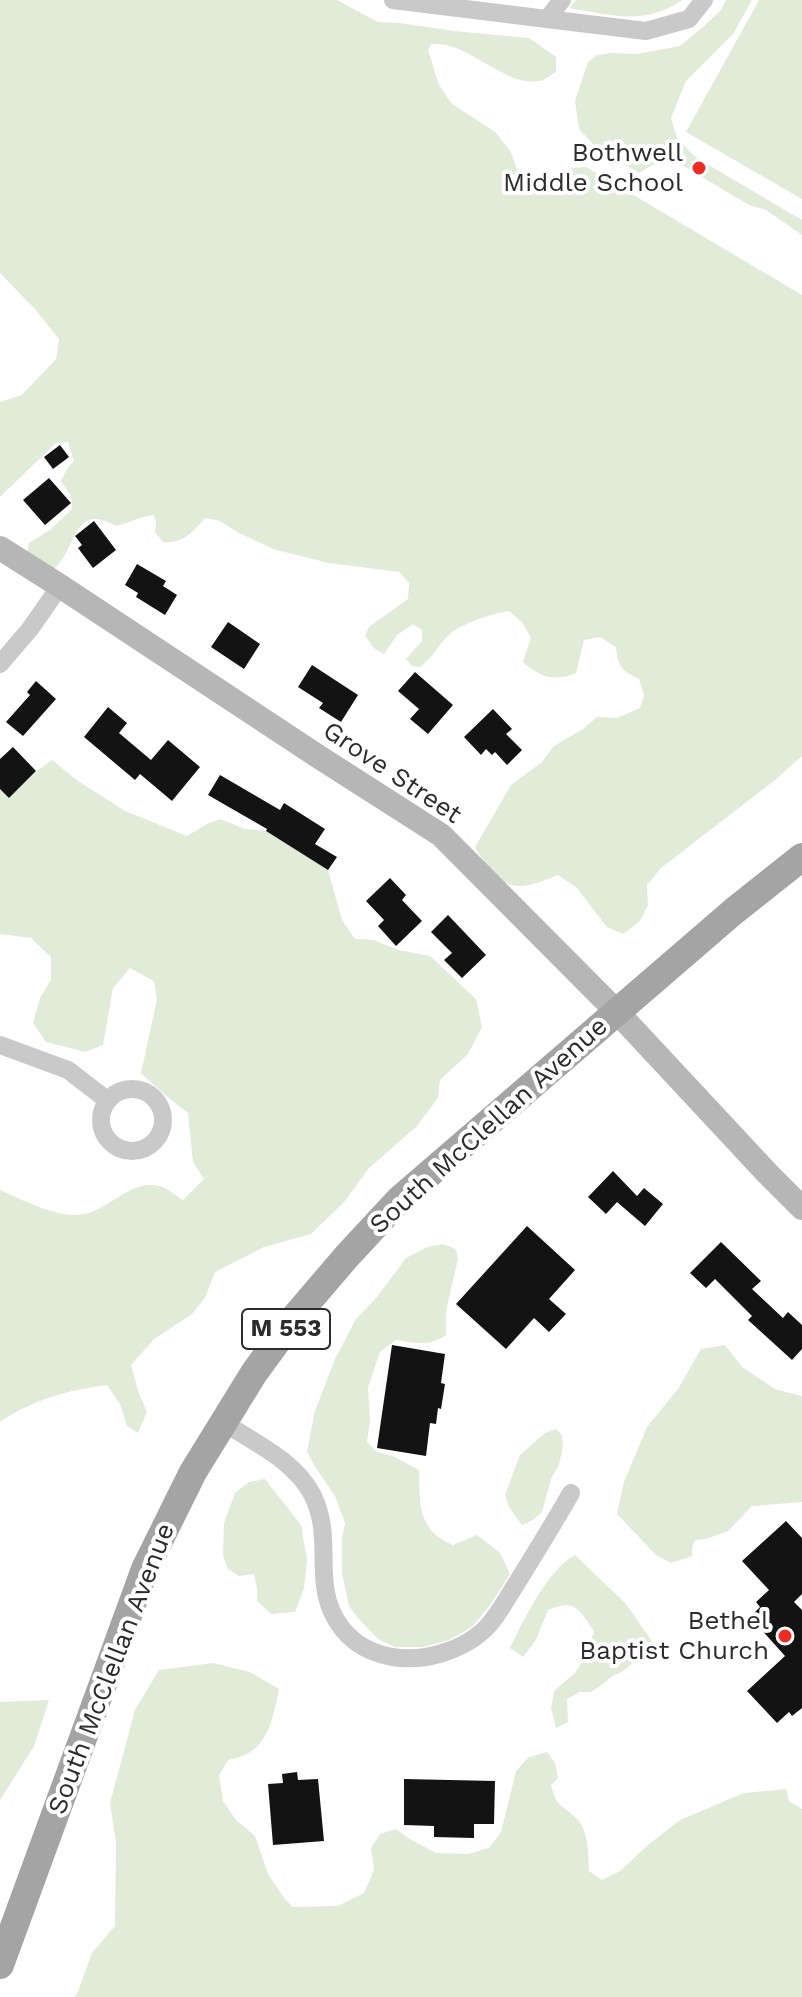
<!DOCTYPE html>
<style>
body{margin:0}
canvas{display:block;background:#fff}
</style>
<canvas width="802" height="1997"></canvas>
<script>
const context = document.querySelector('canvas').getContext('2d');
context.lineJoin = 'round';
function paint(path, color) {
  context.fillStyle = color;
  context.fill(path, 'evenodd');
}
function strokePath(path, color, width, dash) {
  context.strokeStyle = color;
  context.lineWidth = width;
  context.lineCap = dash ? 'butt' : 'round';
  context.setLineDash(dash || []);
  context.stroke(path);
}
function label(font, color, halo, rows, align = 'center') {
  context.font = font + ' "Work Sans",sans-serif';
  context.lineWidth = 8;
  context.setLineDash([]);
  context.textBaseline = 'middle';
  context.strokeStyle = halo;
  context.fillStyle = color;
  for (const [text, x, y, turn = 0] of rows) {
    context.save();
    context.translate(x, y);
    context.rotate((+turn || 0) * Math.PI / 180);
    context.textAlign = isNaN(turn) ? turn : align;
    if (halo) context.strokeText(text, 0, 0);
    context.fillText(text, 0, 0);
    context.restore();
  }
}
paint(new Path2D(`
 M0,0H337L378,22L400,23L454,31L529,38L556,57V72C551,75 545,80 539,81C504,87 466,39 431,44L428,50L439,85L452,104L495,132L511,152L517,170L528,185L543,194L556,195L568,185V176L572,168L586,167L802,295V756L775,780L661,868L647,885L648,905L639,922L623,934L607,927L576,887L558,875C547,879 533,886 521,886C498,887 485,864 475,847L511,785L541,763L554,746L583,729L597,717L617,718L640,708L644,695L639,679C622,671 617,665 616,647L600,637L584,640L576,673C555,682 539,677 523,662L531,638L523,623L509,611C494,613 460,624 450,634C438,645 435,655 420,667L412,666L406,659L422,641V630L413,624L397,635L384,654L375,649L365,636L369,627L408,599L409,583L399,572L329,563L273,549L239,533L220,521L205,518C192,532 184,544 163,542L155,532L156,523L154,515C141,516 129,523 116,526C83,508 79,528 66,553C63,559 58,564 54,569L27,553L29,543L50,530L72,509L71,496L61,481L67,469L74,461L68,442L56,443L0,497V402L22,395L56,359L59,339L34,308L0,273Z
 M576,0H682C645,26 611,15 569,8Z
 M726,0H752L733,34L686,81L671,118L677,138L695,157L802,220V235L766,210L749,205L677,162L656,163L639,173L598,149L579,129L575,101L588,62L597,55L611,53L637,54L680,46L703,27L721,10Z
 M759,0H802V199L686,132Z
 M52,760L78,781L125,811L187,836L207,824L220,819L245,829L266,831L328,870L342,920L355,939L373,940L399,950L430,956L476,999L482,1027L468,1054L440,1080L438,1098L416,1127L369,1168L344,1202L311,1234L264,1247L215,1272L205,1298L192,1314L154,1339L131,1365L138,1391L147,1412L138,1433L127,1426L120,1404L107,1385C69,1390 31,1400 0,1422V1190C20,1199 54,1216 76,1215C108,1215 129,1176 162,1187C169,1189 176,1196 183,1200L204,1179L193,1162L188,1113L165,1095L141,1073L157,1000L154,981L130,968L113,988L103,1045L85,1052L46,1042L33,1023L40,998L51,980V957L31,938L0,934V789L9,798L37,771Z
 M443,1244L456,1249L458,1259L446,1311V1335C428,1347 416,1343 396,1340L380,1352L368,1387L370,1420L367,1442L377,1452L393,1456L419,1470C420,1503 417,1531 453,1545L477,1535L500,1553L510,1574L490,1605L472,1627L449,1640L423,1647H395L378,1639L359,1619L349,1606L342,1573V1538L345,1523L335,1496L314,1465L307,1451L315,1411L335,1359L356,1319L377,1297L406,1258L427,1247Z
 M725,1345L742,1367L775,1389L802,1396V1502L752,1506L728,1531L706,1539L695,1540L692,1548V1556L671,1563L656,1555L617,1514L624,1482L647,1427L678,1389L701,1349Z
 M556,1429L562,1435L563,1446L559,1465L551,1479L542,1512L533,1520L522,1525L509,1507L505,1495L520,1455L545,1433Z
 M265,1479L301,1525L307,1560L304,1588L295,1612L271,1614L257,1601V1588L254,1574L239,1576L228,1569L223,1556L224,1523L235,1493L249,1482Z
 M575,1555L626,1604L653,1643L644,1653L623,1671L611,1677L599,1687L590,1692H580L567,1699L568,1722L556,1728L551,1708L554,1691L575,1673L587,1654L594,1631C579,1610 576,1598 548,1610L536,1640L523,1657L510,1648C523,1621 548,1569 575,1555Z
 M213,1663L250,1672L279,1689C272,1723 267,1754 228,1760L219,1775L223,1801L236,1820L255,1836L268,1874L284,1898L293,1907L338,1906L364,1893L374,1870L371,1848L380,1834L396,1829L411,1840L436,1853L468,1854L489,1848L501,1832L516,1771L529,1757L547,1752L555,1763L558,1778L551,1785C558,1811 562,1803 578,1820C589,1832 588,1855 589,1871L602,1880L620,1871L648,1845L680,1820L744,1793L786,1789L789,1801L802,1809V1997H74L77,1994L92,1953L115,1926L116,1842L110,1803L135,1710L159,1670Z
 M49,1700L34,1746L0,1800V1702Z`), '#e0ebd8');
paint(new Path2D(`
 M60,445L69,457L53,469L44,457Z
 M49,478L71,503L45,525L23,500Z
 M94,521L116,550L93,568L78,548L82,545L75,536Z
 M137,564L166,581L163,586L177,595L165,615L136,597L138,593L125,585Z
 M228,622L260,644L244,669L211,647Z
 M312,665L358,695L341,722L319,708L323,703L298,687Z
 M415,672L453,705L428,734L410,719L419,709L398,691Z
 M36,681L56,699L23,736L6,722L30,695L27,692Z
 M108,707L127,723L119,733L151,760L168,740L200,767L172,801L140,774L135,780L84,737Z
 M493,709L512,729L506,734L522,750L507,765L495,752L492,755L486,749L481,755L464,737Z
 M13,747L36,771L9,798L0,789V759Z
 M220,775L280,810L284,803L325,829L315,844L337,857L328,870L266,831L267,829L208,795Z
 M390,878L406,895L402,900L422,921L396,946L378,926L384,920L366,901Z
 M448,915L486,955L462,978L444,960L452,953L431,932Z
 M613,1171L637,1196L644,1188L663,1204L645,1226L617,1202L606,1214L588,1197Z
 M527,1226L575,1270L549,1299L566,1314L549,1332L534,1318L506,1349L456,1304Z
 M721,1242L761,1281L752,1289L783,1318L788,1312L802,1325V1349L792,1360L748,1320L752,1316L715,1279L706,1288L690,1273Z
 M392,1345L445,1354L441,1383L445,1384L441,1409L438,1408L436,1424L430,1423L426,1456L377,1448Z
 M786,1521L802,1538V1594L794,1602L802,1610V1708L792,1716L789,1712L777,1723L747,1691L785,1656L750,1617L760,1607L756,1602L769,1590L742,1561Z
 M297,1772L298,1780L318,1779L324,1841L273,1845L268,1784L283,1783L282,1774Z
 M404,1779L495,1781L494,1824H474V1838L434,1837V1826L404,1825Z`), '#131313');
strokePath(new Path2D(`
 M393,0L547,19
 M562,0L547,19L646,31L689,19L704,0
 M0,664L30,629L60,586
 M0,1045L68,1070L107,1100
 M101 1120a31 31 0 1 1 62 0a31 31 0 1 1-62 0Z
 M223,1422C253,1442 294,1460 312,1494C333,1535 315,1573 332,1612C344,1638 365,1652 392,1657C423,1662 459,1652 483,1631C497,1618 507,1598 518,1581C536,1552 554,1523 571,1493`), '#c9c9c9', 18);
strokePath(new Path2D(`
 M0,548L60,586L319,757L441,835L617,1012L768,1174L802,1208`), '#b6b6b6', 24);
strokePath(new Path2D(`
 M0,1965L145,1569L193,1472L254,1373L294,1318L347,1256L400,1199L734,911L802,857`), '#a4a4a4', 28);
for (const [x, y, r, color] of [
 [699,168,8,"#ed2d24"],
 [785,1636,8,"#ed2d24"]
]) {
  const dot = new Path2D();
  dot.arc(x, y, r, 0, 2 * Math.PI);
  context.fillStyle = color;
  context.fill(dot);
  strokePath(dot, '#fff', 3);
}
for (const [x, y, w] of [
 [286,1329,88]
]) {
  const box = new Path2D();
  box.roundRect(x - w / 2, y - 20, w, 40, 6);
  context.fillStyle = '#fff';
  context.fill(box);
  strokePath(box, '#2c2c2c', 2);
}
label('bold 24px', '#2c2c2c', null, [
 ["M 553",286,1329]
]);
label('26px', '#2c2c2c', '#fff', [
 ["Bothwell",683,153],
 ["Middle School",683,183],
 ["Bethel",769,1621],
 ["Baptist Church",769,1651]
], 'right');
label('26px', '#2c2c2c', '#fff', [
 ["Grove Street",392,773,34],
 ["South McClellan Avenue",489,1126,-42],
 ["South McClellan Avenue",112,1669,-69]
]);
</script>
